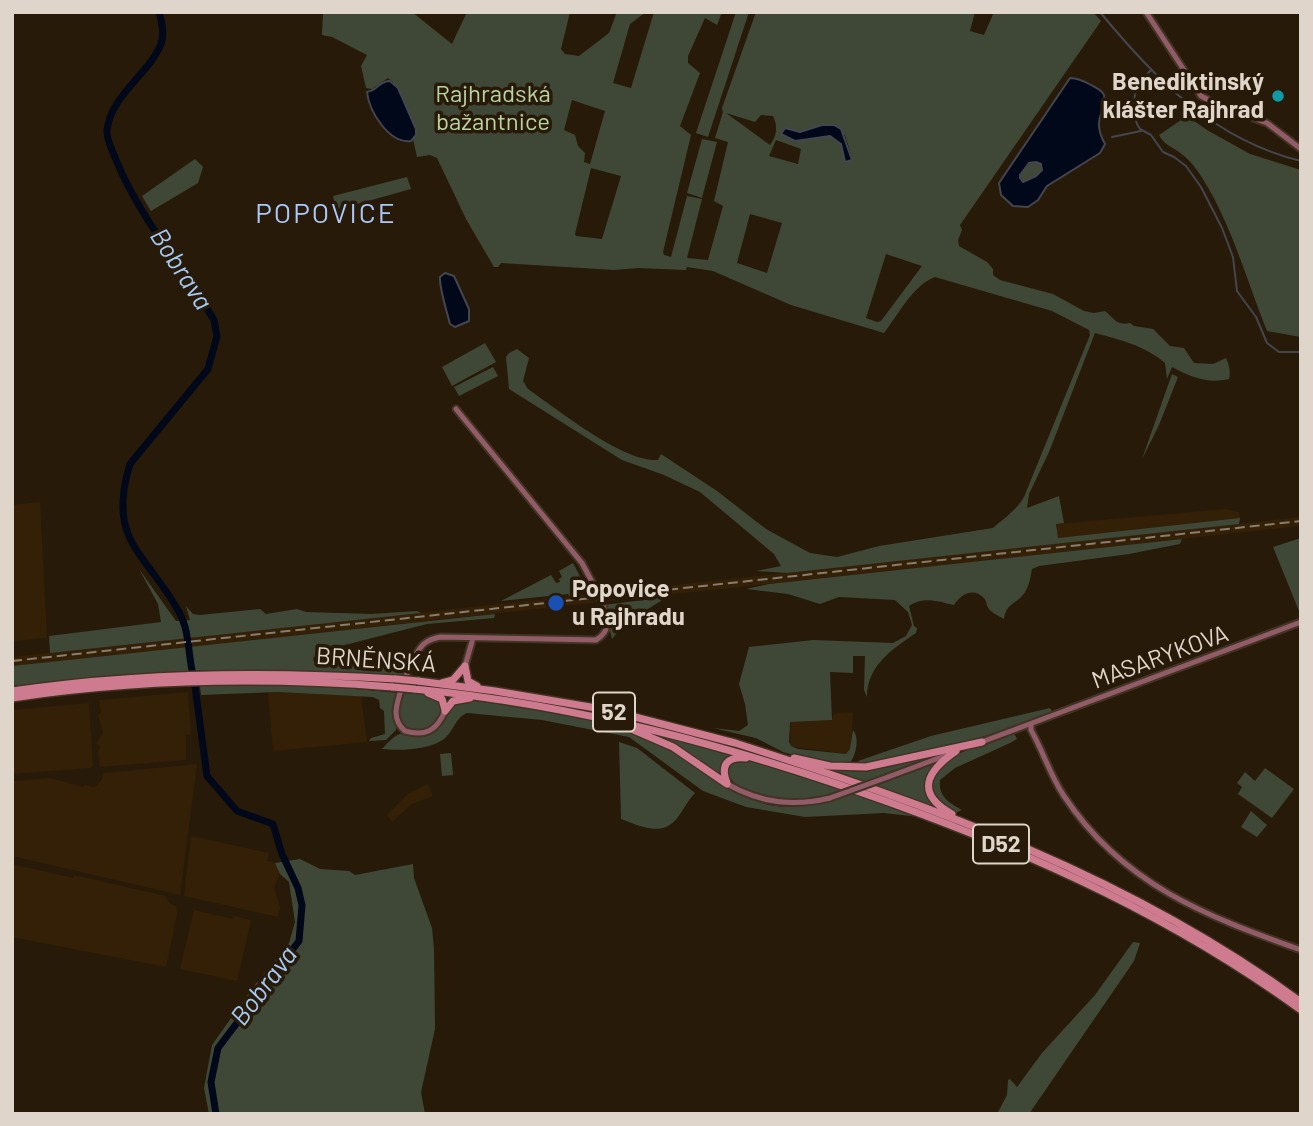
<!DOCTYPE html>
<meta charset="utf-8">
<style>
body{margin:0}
#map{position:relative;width:1313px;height:1126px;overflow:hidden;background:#281a08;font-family:Barlow,sans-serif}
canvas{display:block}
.frame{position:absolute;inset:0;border:14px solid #dfd5ca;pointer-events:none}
</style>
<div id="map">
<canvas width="1313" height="1126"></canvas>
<div class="frame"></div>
</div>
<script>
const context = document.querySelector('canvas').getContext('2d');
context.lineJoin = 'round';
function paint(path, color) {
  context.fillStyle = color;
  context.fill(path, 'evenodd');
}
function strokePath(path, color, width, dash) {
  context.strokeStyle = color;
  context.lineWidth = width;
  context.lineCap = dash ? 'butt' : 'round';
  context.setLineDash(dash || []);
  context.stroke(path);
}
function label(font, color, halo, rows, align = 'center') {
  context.font = font + ' Barlow,sans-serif';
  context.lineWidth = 7;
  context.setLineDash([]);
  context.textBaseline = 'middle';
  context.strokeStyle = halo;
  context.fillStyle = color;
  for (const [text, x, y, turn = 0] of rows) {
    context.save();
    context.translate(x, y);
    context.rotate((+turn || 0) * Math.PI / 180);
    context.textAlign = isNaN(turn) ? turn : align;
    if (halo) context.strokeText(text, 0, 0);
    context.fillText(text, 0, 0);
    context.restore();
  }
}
paint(new Path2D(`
 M40,502L47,638L12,641V505Z
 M1226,509L1239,512L1240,518L1058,538L1056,524Z
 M1301,517L1300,526L12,666V657Z
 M188,692L191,734L186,735V760L100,767L98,751L100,746L96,743L103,733L98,714L101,713L99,700Z
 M278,692L361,696L367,742L273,751L268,693Z
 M89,703L93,766L90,768L12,774V710Z
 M853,712L851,749L846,754L791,746L790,722L832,720L833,714Z
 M197,764L180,895L12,856V781L50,778L83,787L85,785L94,787L101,781L104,773Z
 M428,784L433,796L412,804L392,822L387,815L408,794Z
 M191,836L269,853L267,861L275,863L280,874L274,888L280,907L278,917L184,896Z
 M12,864L73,878L74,875L166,896L169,903L176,906L177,914L166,967L12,937Z
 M194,910L233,919L234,916L251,920L237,981L180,969Z`), '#332007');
paint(new Path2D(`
 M323,12H412L452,44L467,12H570L561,49L565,54L579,56L609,33L617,12H646L630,24L613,83L631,88L654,12H722L717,25L705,18L688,56V63L700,73L680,126L691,135L663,252L664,255L671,257L687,196L702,199L687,258L708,260L723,206L714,201L728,142L715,138L723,112L722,108L756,12H975L970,31L984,35L994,12H1093L1101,21L960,225L962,230L958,240L959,246L987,262L993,269V275L1000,280L1053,294L1084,311L1094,313L1105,311C1114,318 1116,326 1130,323L1134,326L1153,329L1170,346L1184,348L1194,363L1213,364L1226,358C1229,365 1231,372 1229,379C1207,384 1191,377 1172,367L1167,379L1165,363C1144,345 1120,340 1095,333L1049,452L1029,494L1027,508L1059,496L1064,523L1056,524L1058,538L1240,518L1239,524L787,573L756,571L781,566L774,554L700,492L664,475L622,460L509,389L506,357L509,353L517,349L529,358L523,381L528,389C557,409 624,463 658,460L661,454L717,491L766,529L810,553L837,557L879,546L993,528C1004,518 1016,511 1024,497L1090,335L1089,330L1052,311L935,277C913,285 898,315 884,333L791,305L713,271L687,267L686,270L638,268L614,270L501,263L498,267H494L466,219L437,158L430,155L417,157L413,139L416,129L393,82L388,78L372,89L366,88L361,66L367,55L332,37L322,35ZM572,100L605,111L590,164L584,162L585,153L578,146L575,135L564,130ZM726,113L755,122L761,115L773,116C778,126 777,136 770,145ZM822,125L845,135L852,158L845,162L841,144L829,135L795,141L785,128L800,132ZM776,140L801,149L798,164L769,156ZM591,168L621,176L602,239L576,236L575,234ZM750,214L782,223L767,273L737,263ZM886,254L922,266L881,321L877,322L866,318Z
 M736,12H749L708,137L696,133Z
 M1187,116L1207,130L1250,154L1301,170V337L1267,331C1247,281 1232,226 1204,181C1197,169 1190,160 1179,152C1171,146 1164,145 1159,135Z
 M702,139L717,142L702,198L687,193Z
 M195,159L203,167L198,183L151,211L142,196Z
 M1032,161L1041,164L1042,170L1036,176L1023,182L1020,175Z
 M407,177L411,189L336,210L333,196Z
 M485,343L496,362L452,386L442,367Z
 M493,367L498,376L459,396L454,387Z
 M1172,374L1178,377L1159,425L1142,459Z
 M1301,538V616L1273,547Z
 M1182,539L1180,544L1129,554L1039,566L1032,569C1030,579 1029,589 1021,597C1013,605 1006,605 1004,619C999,616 992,613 989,609C985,603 988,603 984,598C973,587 961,594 954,605C937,601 924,596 909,606L914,626L917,628L916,633C892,649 867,666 867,697L864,690L865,656H853V673L830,672L832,720L790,722L789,742L791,746L798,749L846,754L850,749L853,730C860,738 856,758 848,765L819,762L783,752L756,738L713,728L739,731L748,725L745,704L739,684L749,647L813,640L893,643L906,636L912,625L908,612L895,600L839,597L820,604L788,594L746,589L769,584Z
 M573,563L583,582L574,586L576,596H569L568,594L501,601L551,575L556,583L560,582L559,579L562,577L559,571Z
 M139,569L176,621L190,620L186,606L193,614L200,615L260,609L266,614L297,609L306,612L371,614L417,611L421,613L50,653L49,636L161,622L158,604Z
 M667,597L624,624L612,639L604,605Z
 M495,614L494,618L427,624L329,649L313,658L314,662L320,663L383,667C391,664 400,664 408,663L402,675L201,670L98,677L12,686V666Z
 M272,685L334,687L399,693L396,730L386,740L369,741L371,738L385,734L384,711L380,708L379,700L373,697L278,692L201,695L200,686Z
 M403,693L433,695L440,699L442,711L438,720L423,731L406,728C397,717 398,706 403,693Z
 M470,700C532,709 598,715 656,741C692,756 719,788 756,801C782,811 808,806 834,800C840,799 847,793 854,794C868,796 903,811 919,817L884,813L805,817L746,807L703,791L629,737L542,720L467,713C455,718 454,731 444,739C429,750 400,751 382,749C387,744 393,736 400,734C410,730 419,740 433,732C443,726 445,713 452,704Z
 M1050,708L1053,713C991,735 929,755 864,766L858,761L931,736Z
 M1014,733L1017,739L1010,743L955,768L940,780C938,796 949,803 962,810L955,813C949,808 938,803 934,796C913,762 993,740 1014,733Z
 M661,736L732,756C721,762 722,768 723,780L661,739Z
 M619,742L637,748L695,793C688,800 684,809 678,817C663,838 640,826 621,819Z
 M451,753L453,775L442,776L440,754Z
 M935,756L864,782L823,769L863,770Z
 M744,759L842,790C806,803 755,809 728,776V764Z
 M938,761L927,779L938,809L874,786Z
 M1265,768L1294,789L1272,818L1238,794L1242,787L1237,783L1245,772L1255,781Z
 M1251,811L1267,825L1257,837L1241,827Z
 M300,859L320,869L349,871L355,875L413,864L414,878L432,928L434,949L435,1029L421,1092L425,1114H209L204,1088L212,1045L253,987L289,943L295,922L289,882L280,874L275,863Z
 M1133,942L1140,943L1134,961L1029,1114H997L1007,1095L1008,1080L1010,1079L1017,1087L1042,1053L1095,995Z`), '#3f4837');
const water = new Path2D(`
 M1070,78C1078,78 1084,81 1091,85C1096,88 1102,90 1104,95C1108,110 1090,118 1105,144L1100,153L1047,186L1038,200L1028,207L1013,206L1001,195L999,183ZM1036,162L1041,164L1042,170L1036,176L1023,182L1020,178V175L1029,163Z
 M390,81L398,88L416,129V135L411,141C389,144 369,111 367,92C377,91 379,81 390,81Z
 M822,125H834L841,129L852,160L845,162L841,144L830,136L795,141L781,134L785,128L800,132Z
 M445,273L454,276L469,309V321L455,327L450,324C447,312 439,287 440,277Z`);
paint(water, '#00081a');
strokePath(water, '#43464f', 2);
strokePath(new Path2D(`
 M1100,12C1155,79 1214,140 1301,161
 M1151,70L1139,83L1135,94L1133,109L1137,124L1140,129L1151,135L1163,152L1174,157L1186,166L1201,187L1222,228L1233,257L1237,291L1256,317L1267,343L1279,352H1301
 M1112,137L1141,131`), '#43464f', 2);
strokePath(new Path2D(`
 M159,12C162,22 165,34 161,44C149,74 111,95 107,130C106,140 113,151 116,160C140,218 182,267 214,320L217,336L208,369L130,464C106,542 147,553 179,612C189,630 188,651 192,670
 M195,686L207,776L237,811L273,824L282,854L298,888L302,905L299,941L218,1048L211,1082L216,1114`), '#00081a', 7);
const secondary = new Path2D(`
 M1146,12L1201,96L1218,105L1267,123L1301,149
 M456,409L582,563L598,593
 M465,666L473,638
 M445,711C437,730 426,737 405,731C399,726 396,720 396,712C397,697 413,652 425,643C430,639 435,638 441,637L596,640C611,631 608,620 603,606
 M1031,724V730C1043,751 1050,775 1064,796C1123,885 1206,916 1301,950
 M979,743L1301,622
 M888,777L947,755
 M727,784C761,803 793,807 830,798`);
const highway = new Path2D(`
 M465,666L468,681L477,686
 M418,681L495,691L608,710L735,743
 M442,683L453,680L465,666
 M414,689C579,705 736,747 891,803C1038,856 1174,918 1301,1010
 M12,691C139,672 268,671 396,679
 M428,693L442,699L445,710
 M12,698C138,679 266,677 393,687
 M445,711L453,701L470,698
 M629,728L673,747L727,784
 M732,742C933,806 1129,876 1301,1002
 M794,758L830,766L866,767L982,742
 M727,783C720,765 727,756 746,758
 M952,814C914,793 927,771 956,751`);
strokePath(secondary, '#423423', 9);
strokePath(highway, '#423423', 10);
strokePath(secondary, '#915b68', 5);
strokePath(highway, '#ce7b90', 7);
strokePath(new Path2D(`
 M12,661L1301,521`), '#897d6f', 2, [10, 5]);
const secondaryBridge = new Path2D(`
 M598,593L603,606
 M830,798L888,777`);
const highwayBridge = new Path2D(`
 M396,679L418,681
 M393,687L414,689`);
strokePath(secondaryBridge, '#423423', 9, []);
strokePath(highwayBridge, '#423423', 10, []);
strokePath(secondaryBridge, '#915b68', 5);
strokePath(highwayBridge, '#ce7b90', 7);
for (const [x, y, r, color] of [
 [1278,96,7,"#0f9aa8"],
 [556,603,9,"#1a4fb4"]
]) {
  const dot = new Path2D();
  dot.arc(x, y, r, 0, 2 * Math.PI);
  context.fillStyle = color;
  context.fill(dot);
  strokePath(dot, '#281a08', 2.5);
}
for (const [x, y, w] of [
 [614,712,42],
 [1001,844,56]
]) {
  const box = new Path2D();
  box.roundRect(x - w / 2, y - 19.5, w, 39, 5);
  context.fillStyle = '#281a08';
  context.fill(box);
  strokePath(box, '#dfd5ca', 2);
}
label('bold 23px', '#dfd5ca', null, [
 ["52",614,712],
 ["D52",1001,844]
]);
label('bold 24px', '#dfd5ca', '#281a08', [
 ["Benediktinský",1264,82],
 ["klášter Rajhrad",1264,110],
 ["Popovice",572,589,"left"],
 ["u Rajhradu",572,617,"left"]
], 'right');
label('24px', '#b9d4a0', '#281a08', [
 ["Rajhradská",493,94],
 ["bažantnice",493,122]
]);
label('24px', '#dfd5ca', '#281a08', [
 ["MASARYKOVA",1160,657,-20],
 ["BRNĚNSKÁ",376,660,4]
]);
label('italic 26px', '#a4cbf8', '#281a08', [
 ["Bobrava",181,269,57],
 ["Bobrava",264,986,-53]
]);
context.letterSpacing = '2px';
label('28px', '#aac9fc', '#281a08', [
 ["POPOVICE",326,214]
]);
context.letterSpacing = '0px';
</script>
